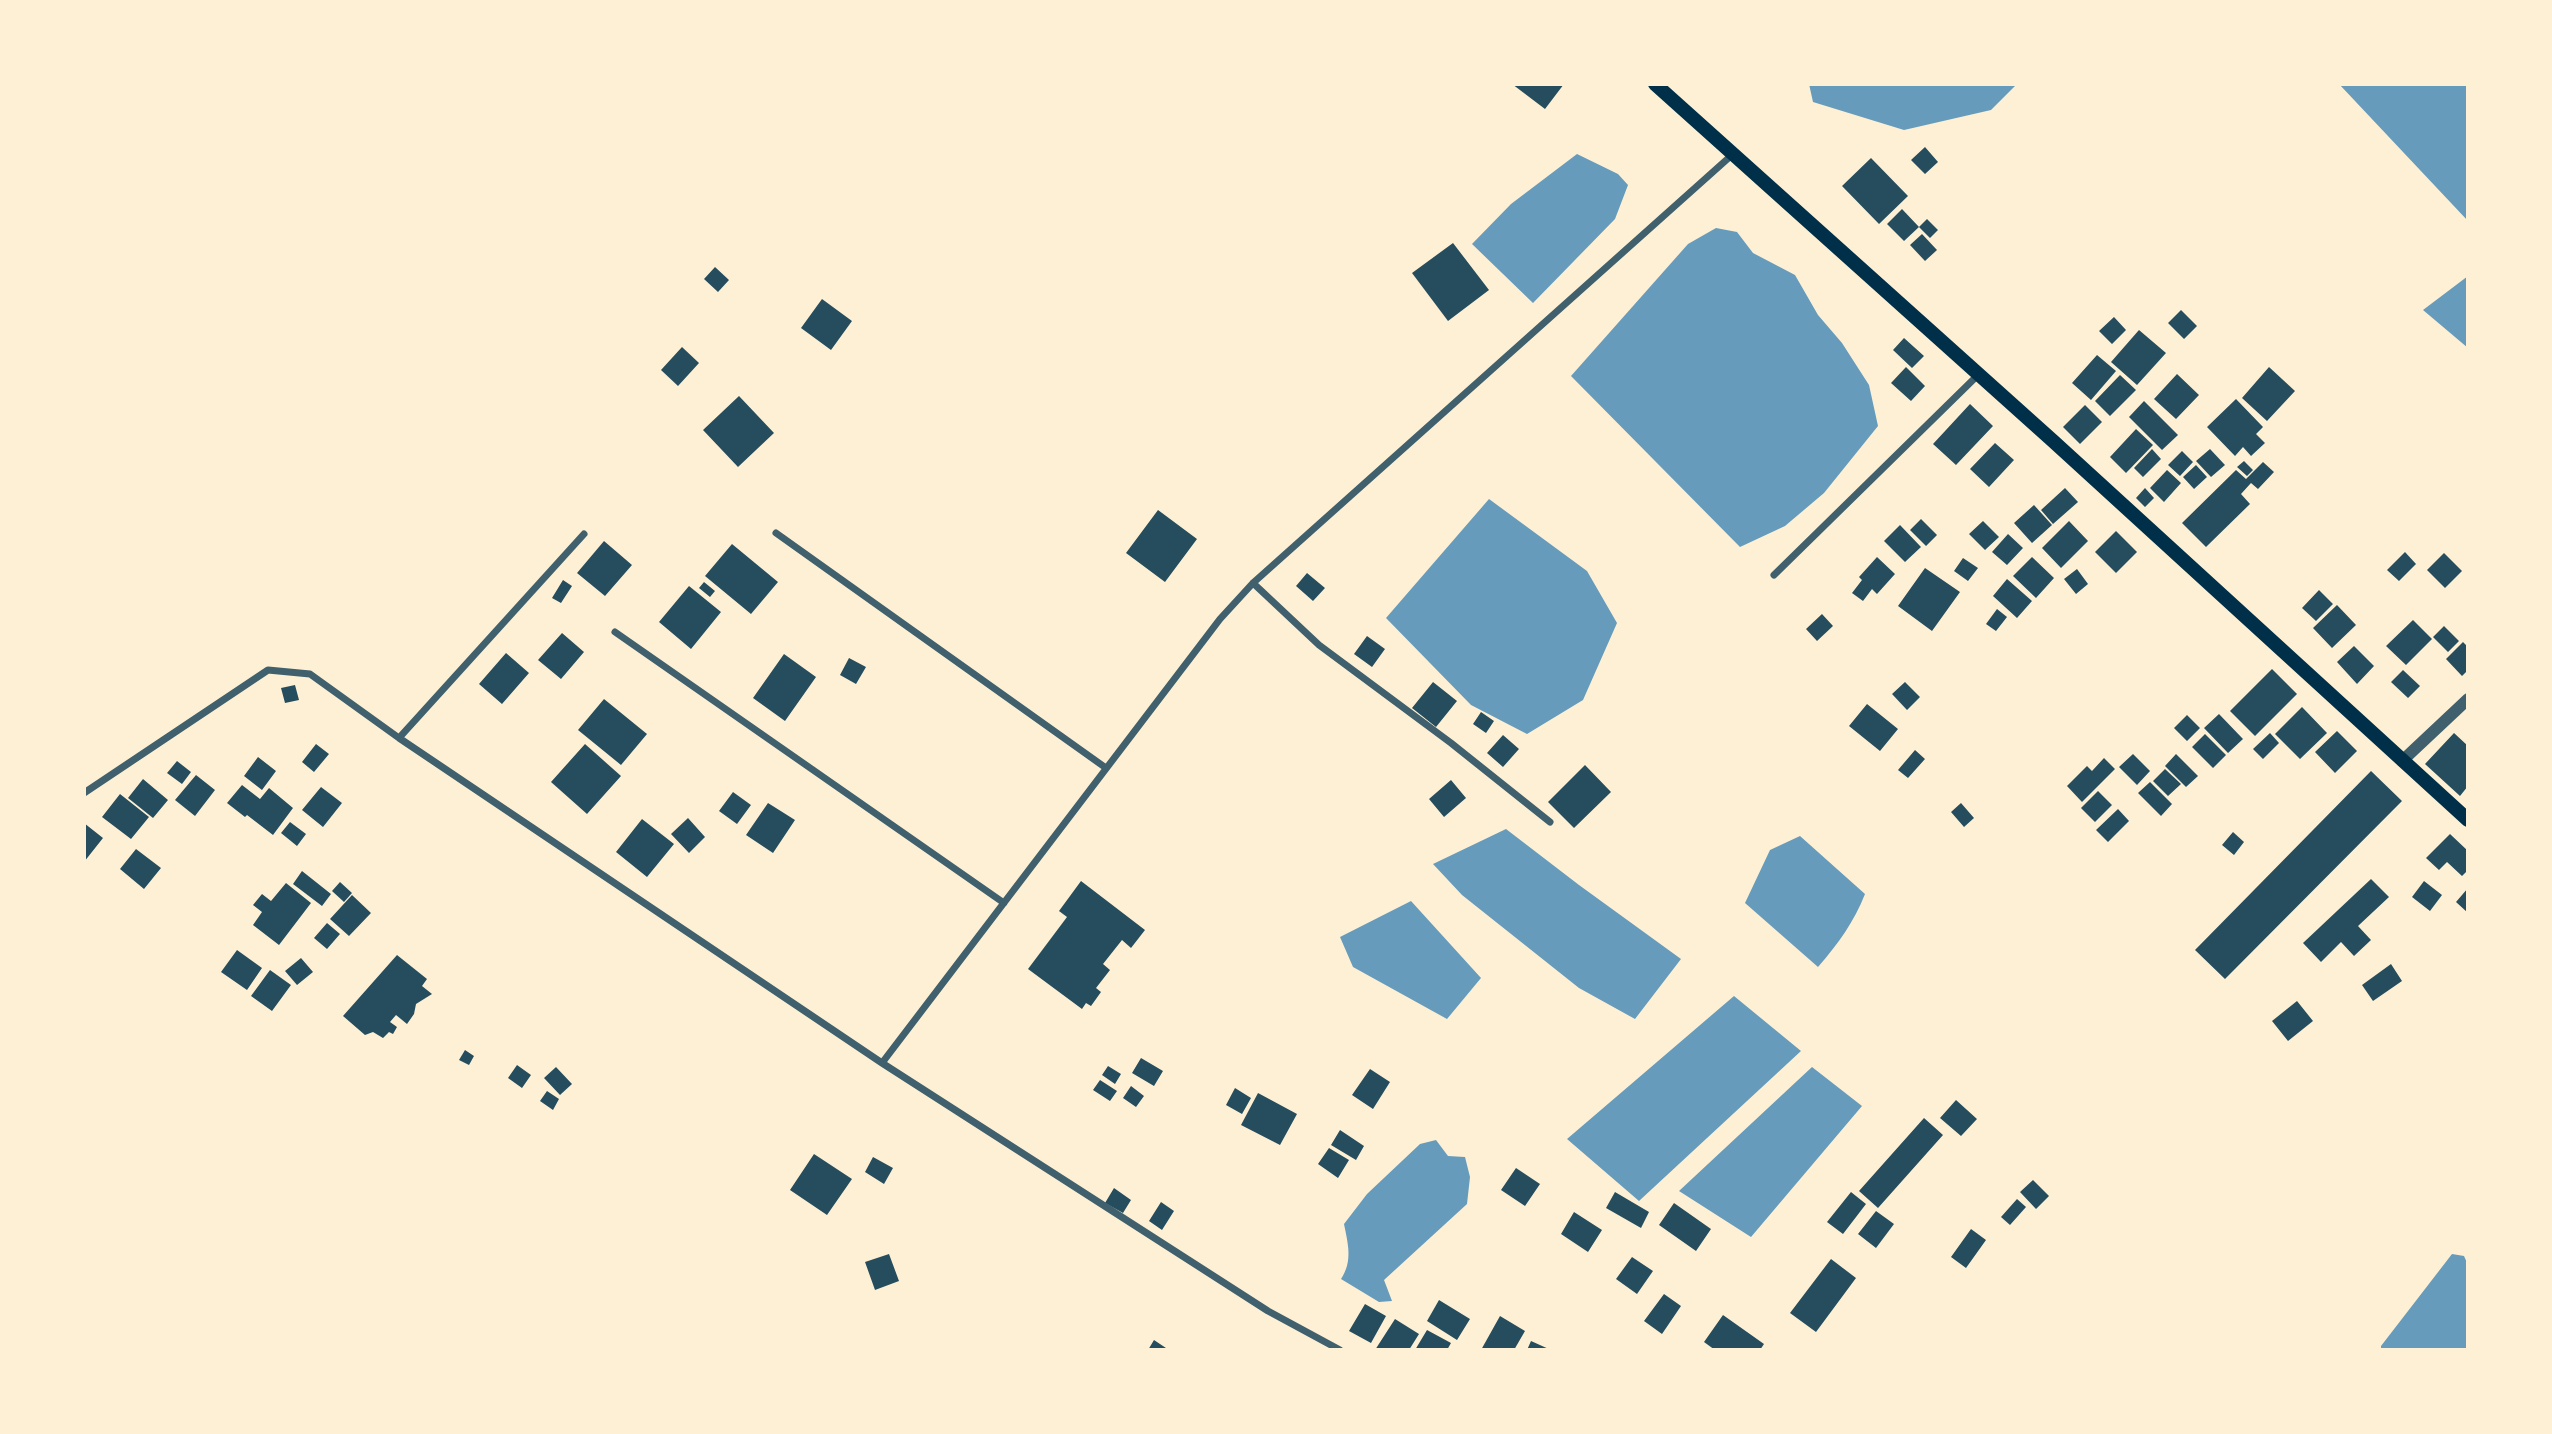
<!DOCTYPE html>
<style>
body{margin:0}
#map{position:relative;width:2552px;height:1434px;overflow:hidden;background:#fdf0d5;font-family:"Source Serif 4",serif}
canvas{display:block}
.frame{position:absolute;inset:0;border:86px solid #fdf0d5;pointer-events:none}
</style>
<div id="map">
<canvas width="2552" height="1434"></canvas>
<div class="frame"></div>
</div>
<script>
const context = document.querySelector('canvas').getContext('2d');
context.lineJoin = 'round';
function paint(path, color) {
  context.fillStyle = color;
  context.fill(path, 'evenodd');
}
function strokePath(path, color, width, dash) {
  context.strokeStyle = color;
  context.lineWidth = width;
  context.lineCap = dash ? 'butt' : 'round';
  context.setLineDash(dash || []);
  context.stroke(path);
}
paint(new Path2D(`
 M1809,84H2017L1991,110L1904,130L1813,102Z
 M2339,84H2468V221Z
 M1577,154L1618,174L1628,185L1615,219L1533,303L1472,244L1511,204Z
 M1716,228L1737,232L1753,253L1795,275L1818,315L1842,343L1869,385L1878,426L1824,493L1785,526L1740,547L1571,376L1688,244Z
 M2468,276V348L2423,310Z
 M1489,499L1587,571L1617,623L1583,700L1527,734L1471,705L1386,618Z
 M1506,829L1579,885L1681,959L1635,1019L1579,988L1462,895L1433,864Z
 M1800,836L1865,894C1854,922 1838,944 1818,967L1745,903L1770,850Z
 M1411,901L1481,978L1447,1019L1353,967L1340,937Z
 M1734,996L1801,1051L1639,1201L1567,1139Z
 M1812,1067L1862,1106L1751,1237L1679,1191Z
 M1436,1140L1448,1156L1465,1157L1470,1177L1467,1204L1384,1280L1392,1301L1379,1302L1341,1279C1353,1261 1348,1244 1344,1224L1367,1194L1420,1144Z
 M2452,1254L2464,1256L2468,1265V1350H2381V1346Z`), '#669bbc');
paint(new Path2D(`
 M1512,84H1564L1545,109Z
 M1925,147L1938,162L1925,174L1911,160Z
 M1871,158L1908,196L1879,224L1842,186Z
 M1902,209L1919,227L1904,241L1887,224Z
 M1927,219L1938,230L1930,238L1919,227Z
 M1922,234L1937,250L1925,261L1910,245Z
 M1453,243L1489,290L1448,321L1412,273Z
 M715,267L729,280L718,292L704,279Z
 M822,299L852,321L831,350L801,328Z
 M2181,310L2197,326L2184,339L2168,323Z
 M2114,317L2126,330L2112,344L2099,331Z
 M2139,330L2166,353L2137,385L2111,362Z
 M1904,338L1924,356L1912,368L1893,350Z
 M682,347L699,363L678,386L661,370Z
 M2097,355L2116,371L2091,400L2072,383Z
 M1906,367L1925,386L1911,401L1891,383Z
 M2269,367L2295,391L2267,421L2242,398Z
 M2177,374L2199,395L2176,419L2154,399Z
 M2120,375L2136,390L2110,416L2095,401Z
 M739,396L774,433L738,467L703,430Z
 M2236,399L2263,427L2256,434L2265,443L2251,456L2243,447L2235,456L2207,427Z
 M2144,401L2178,435L2162,450L2129,417Z
 M1970,404L1993,426L1956,465L1933,444Z
 M2085,405L2102,422L2080,444L2063,427Z
 M2136,429L2153,445L2126,473L2110,457Z
 M1995,443L2014,460L1989,487L1970,469Z
 M2152,449L2161,459L2143,477L2134,468Z
 M2210,449L2225,465L2211,477L2196,461Z
 M2182,451L2193,462L2180,476L2168,465Z
 M2244,461L2253,470L2247,476L2237,467Z
 M2263,462L2274,472L2258,489L2251,483L2241,494L2250,504L2206,547L2182,523L2236,470L2246,479Z
 M2196,465L2207,477L2194,489L2183,477Z
 M2167,470L2181,483L2164,502L2150,488Z
 M2065,488L2078,502L2053,524L2041,510Z
 M2145,488L2154,498L2145,507L2136,498Z
 M2034,505L2052,525L2032,543L2014,523Z
 M1158,510L1197,539L1165,582L1126,553Z
 M1921,519L1937,535L1926,546L1910,530Z
 M1983,521L1999,537L1985,550L1969,534Z
 M2069,521L2088,541L2061,568L2042,548Z
 M1900,525L1921,547L1905,562L1884,541Z
 M2116,531L2137,552L2116,573L2095,552Z
 M2008,534L2023,548L2007,565L1992,552Z
 M604,541L632,565L605,596L577,573Z
 M732,544L778,582L751,614L705,576Z
 M2405,552L2416,564L2399,581L2387,570Z
 M2444,553L2462,571L2445,588L2427,570Z
 M1877,557L1895,574L1877,594L1872,589L1863,601L1852,593L1862,580L1859,577Z
 M2032,557L2054,578L2036,598L2013,576Z
 M1963,558L1978,568L1968,581L1954,571Z
 M1925,568L1960,592L1932,631L1898,606Z
 M2077,569L2088,584L2076,594L2064,579Z
 M1307,573L1325,588L1313,601L1296,586Z
 M2007,579L2032,601L2017,618L1993,596Z
 M563,580L572,586L561,603L552,598Z
 M704,582L715,591L710,597L699,588Z
 M689,586L721,612L691,649L659,622Z
 M2319,590L2333,604L2316,621L2302,608Z
 M2337,605L2356,625L2332,648L2313,628Z
 M1997,609L2007,617L1996,631L1986,624Z
 M1822,614L1833,626L1817,641L1806,629Z
 M2413,620L2432,639L2406,665L2386,646Z
 M2444,626L2459,641L2448,652L2433,637Z
 M562,633L584,652L561,679L538,660Z
 M1367,636L1385,649L1372,667L1354,654Z
 M2463,642L2468,647V670L2462,676L2446,659Z
 M2354,646L2374,666L2357,684L2337,662Z
 M506,653L529,673L502,704L479,684Z
 M784,654L816,677L785,721L753,698Z
 M849,658L866,667L856,684L840,675Z
 M2272,669L2297,694L2255,736L2230,711Z
 M2403,670L2420,686L2408,698L2391,682Z
 M1433,682L1457,701L1436,727L1412,708Z
 M1905,682L1920,697L1907,710L1892,694Z
 M295,685L299,700L285,703L281,688Z
 M604,699L647,734L621,765L578,730Z
 M1867,704L1898,729L1880,751L1849,726Z
 M2302,707L2327,733L2300,759L2275,734Z
 M1481,712L1494,721L1486,733L1473,724Z
 M2219,714L2243,739L2228,753L2204,728Z
 M2187,715L2200,728L2187,741L2174,728Z
 M2337,731L2357,751L2335,773L2315,752Z
 M2270,733L2279,743L2263,759L2253,749Z
 M2454,733L2468,746V786L2460,796L2425,764Z
 M2205,734L2226,755L2213,768L2192,747Z
 M1503,735L1519,749L1503,767L1487,753Z
 M316,744L329,754L314,772L302,762Z
 M585,744L621,776L587,814L551,782Z
 M1915,750L1925,759L1908,778L1898,770Z
 M2133,754L2150,771L2137,785L2119,767Z
 M2176,754L2198,776L2186,787L2165,766Z
 M258,757L276,771L262,790L244,776Z
 M2104,758L2115,769L2082,802L2067,786L2087,766L2092,771Z
 M177,761L191,772L182,784L167,773Z
 M1585,765L1611,792L1574,828L1548,802Z
 M2165,769L2181,784L2168,796L2153,781Z
 M2371,771L2402,801L2225,979L2195,950Z
 M196,775L215,790L195,816L175,800Z
 M143,779L168,800L153,818L128,798Z
 M1451,780L1466,798L1444,817L1429,799Z
 M2150,782L2172,804L2161,816L2138,793Z
 M242,785L260,799L269,788L293,808L273,835L247,815L245,817L227,803Z
 M321,787L342,803L323,827L302,810Z
 M2098,791L2112,805L2095,822L2081,808Z
 M733,792L751,805L737,824L719,811Z
 M120,794L149,817L131,839L102,817Z
 M768,803L795,820L773,853L746,835Z
 M1961,803L1974,818L1964,827L1951,812Z
 M2118,809L2129,821L2108,842L2096,830Z
 M688,818L705,837L689,853L671,834Z
 M642,819L674,844L647,877L616,852Z
 M290,822L306,834L297,846L281,833Z
 M84,823L103,838L84,862Z
 M2233,832L2244,842L2234,855L2222,845Z
 M2450,834L2468,851V870L2462,876L2447,862L2439,870L2426,858Z
 M136,849L161,868L144,889L120,869Z
 M302,871L331,894L322,906L293,884Z
 M2371,879L2389,897L2358,926L2371,940L2354,956L2341,942L2321,962L2303,943Z
 M1081,881L1145,930L1131,948L1122,940L1103,964L1110,970L1096,988L1101,992L1091,1006L1086,1003L1082,1009L1028,969L1067,917L1059,911Z
 M2424,881L2442,895L2430,911L2412,897Z
 M340,882L352,893L344,902L332,891Z
 M286,883L311,903L279,945L253,925L262,912L253,905L262,894L271,901Z
 M2468,888V913L2456,902Z
 M352,895L371,913L349,936L330,919Z
 M327,923L340,934L327,949L314,938Z
 M237,950L262,968L247,990L221,972Z
 M397,955L427,979L422,986L432,994L416,1004L414,1014L407,1024L396,1015L390,1022L397,1027L393,1034L389,1032L383,1038L373,1032L365,1035L343,1016Z
 M301,958L313,972L297,985L285,971Z
 M2391,964L2402,981L2373,1001L2362,985Z
 M270,970L291,985L272,1011L251,996Z
 M2297,1001L2313,1021L2288,1041L2272,1021Z
 M465,1050L474,1056L469,1065L459,1060Z
 M1141,1058L1163,1071L1154,1086L1132,1073Z
 M517,1065L531,1075L522,1088L508,1078Z
 M1108,1066L1121,1074L1115,1084L1102,1075Z
 M556,1067L572,1084L560,1095L544,1078Z
 M1370,1069L1390,1082L1373,1109L1352,1095Z
 M1100,1080L1117,1091L1110,1101L1093,1090Z
 M1131,1086L1144,1096L1136,1107L1123,1098Z
 M1235,1088L1251,1098L1242,1114L1226,1105Z
 M547,1091L559,1099L553,1110L540,1101Z
 M1258,1093L1297,1114L1280,1145L1241,1125Z
 M1956,1100L1977,1119L1961,1136L1940,1118Z
 M1924,1118L1943,1135L1878,1208L1859,1191Z
 M1340,1130L1364,1146L1356,1160L1331,1145Z
 M1329,1148L1349,1160L1338,1178L1318,1164Z
 M814,1154L852,1179L827,1215L790,1190Z
 M873,1157L893,1168L884,1184L865,1172Z
 M1516,1168L1540,1184L1525,1206L1501,1190Z
 M2033,1180L2049,1196L2036,1209L2020,1192Z
 M1114,1188L1131,1200L1123,1213L1105,1203Z
 M1615,1192L1649,1212L1641,1228L1606,1208Z
 M1851,1192L1866,1204L1843,1234L1827,1222Z
 M2017,1199L2026,1207L2010,1225L2001,1217Z
 M1161,1202L1174,1211L1162,1230L1149,1221Z
 M1674,1203L1711,1229L1696,1251L1659,1225Z
 M1876,1211L1894,1224L1876,1248L1858,1234Z
 M1574,1212L1602,1230L1588,1252L1561,1234Z
 M1971,1229L1986,1240L1966,1268L1951,1257Z
 M889,1254L899,1281L875,1290L865,1262Z
 M1632,1257L1653,1271L1637,1294L1616,1279Z
 M1831,1259L1856,1278L1816,1332L1790,1313Z
 M1664,1294L1681,1306L1662,1334L1644,1321Z
 M1439,1300L1470,1319L1457,1340L1427,1321Z
 M1365,1304L1386,1316L1371,1343L1349,1331Z
 M1723,1315L1764,1344L1760,1350H1715L1704,1342Z
 M1500,1316L1525,1331L1514,1350H1481Z
 M1395,1319L1419,1334L1409,1350H1375Z
 M1427,1330L1451,1343L1447,1350H1415Z
 M1154,1340L1169,1350H1148Z
 M1531,1341L1551,1350H1527Z`), '#264d5e');
strokePath(new Path2D(`
 M776,533L1106,768
 M1774,575L1978,375
 M1253,583L1319,645L1451,743L1550,822
 M615,632L1004,903
 M399,738L584,534
 M84,793L268,670L310,674L399,738L882,1063L1268,1311L1340,1350
 M882,1063L1220,619L1253,583L1733,154`), '#3f606c', 7);
strokePath(new Path2D(`
 M2402,761L2468,699`), '#3f606c', 12);
strokePath(new Path2D(`
 M1655,84L2053,441L2468,820`), '#003049', 14);
</script>
